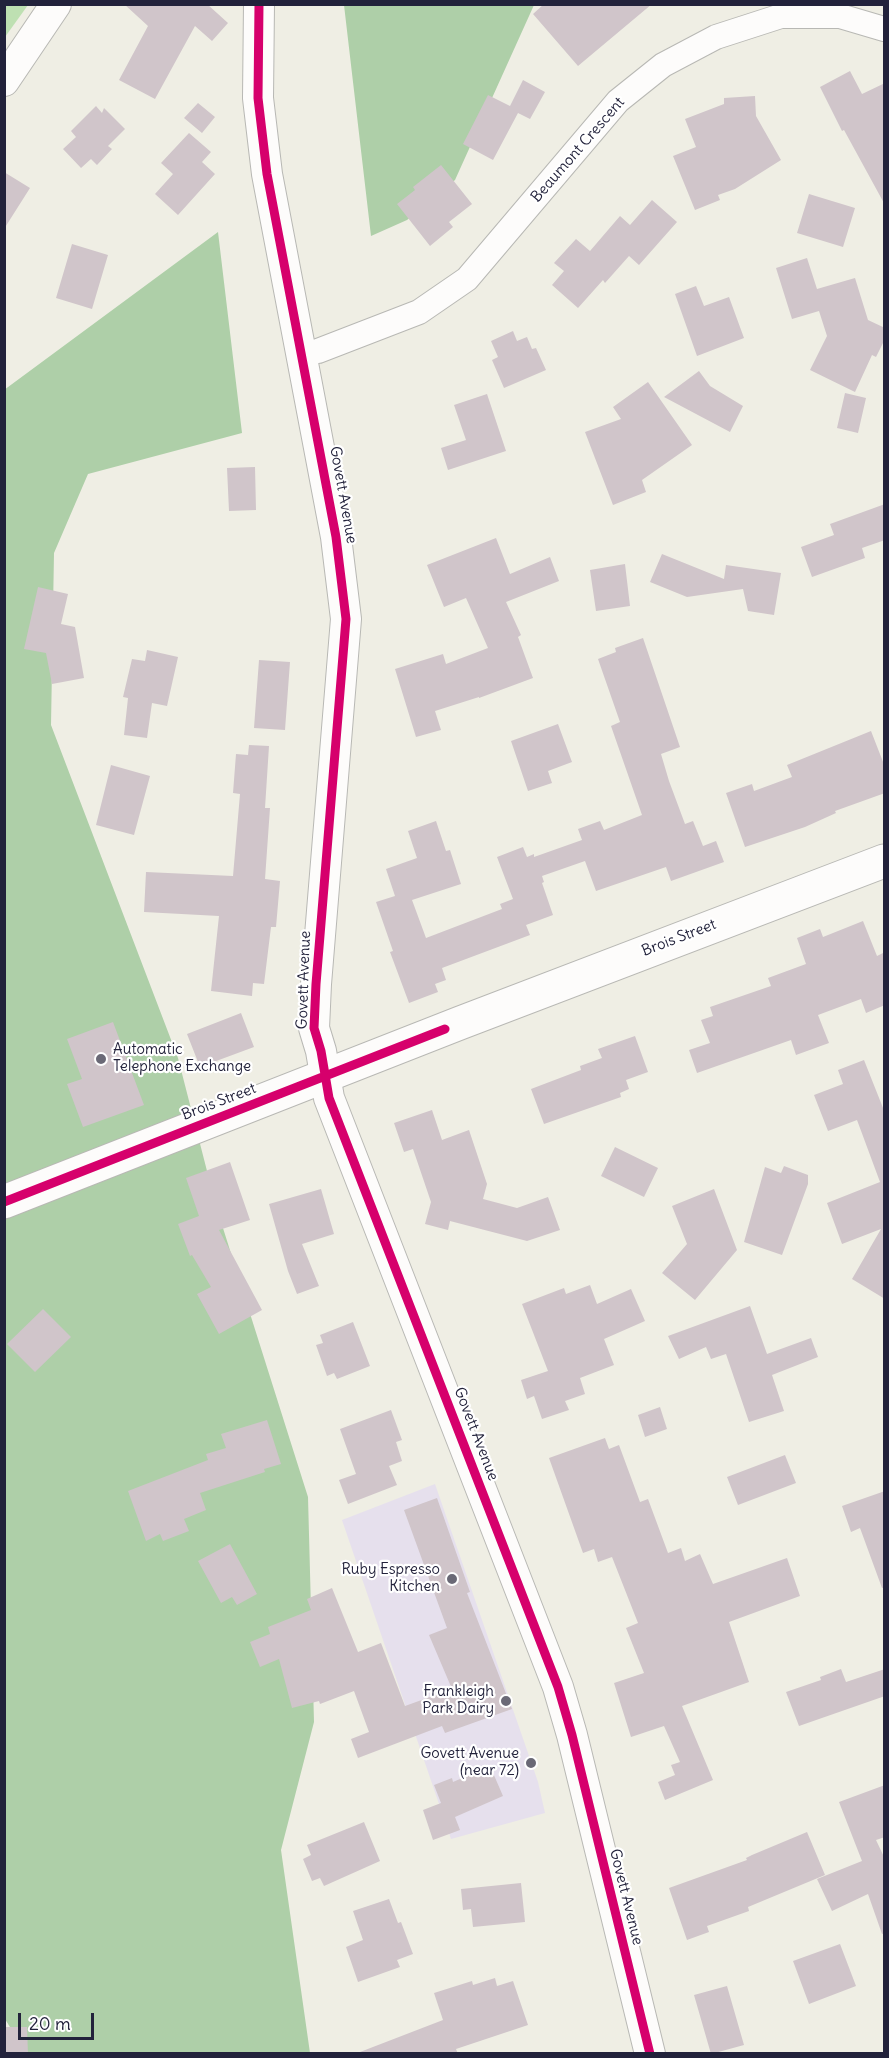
<!DOCTYPE html>
<style>
body{margin:0}
#map{position:relative;width:889px;height:2058px;overflow:hidden;background:#efeee4;font-family:Delius,sans-serif}
canvas{display:block}
.frame{position:absolute;inset:0;border:6px solid #22223b;pointer-events:none}
.scale{position:absolute;left:18px;top:2013px;width:76px;height:27px;box-sizing:border-box;border:3px solid #22223b;border-top:0;padding-left:8px;font-size:18px;line-height:21px;white-space:nowrap;color:#22223b;-webkit-text-stroke:4px #fff;paint-order:stroke}
</style>
<div id="map">
<canvas width="889" height="2058"></canvas>
<div class="frame"></div>
<div class="scale">20 m</div>
</div>
<script>
const context = document.querySelector('canvas').getContext('2d');
context.lineJoin = 'round';
function paint(path, color) {
  context.fillStyle = color;
  context.fill(path, 'evenodd');
}
function strokePath(path, color, width, dash) {
  context.strokeStyle = color;
  context.lineWidth = width;
  context.lineCap = dash ? 'butt' : 'round';
  context.setLineDash(dash || []);
  context.stroke(path);
}
function label(font, color, halo, rows, align = 'center') {
  context.font = font + ' Delius,sans-serif';
  context.lineWidth = 4.5;
  context.setLineDash([]);
  context.textBaseline = 'middle';
  context.strokeStyle = halo;
  context.fillStyle = color;
  for (const [text, x, y, turn = 0] of rows) {
    context.save();
    context.translate(x, y);
    context.rotate((+turn || 0) * Math.PI / 180);
    context.textAlign = isNaN(turn) ? turn : align;
    if (halo) context.strokeText(text, 0, 0);
    context.fillText(text, 0, 0);
    context.restore();
  }
}
paint(new Path2D(`
 M435,1484L538,1782L545,1813L451,1839L342,1520Z`), '#e6e0ed');
paint(new Path2D(`
 M5,4L28,5L5,37L4,5Z`), '#bee0b2');
paint(new Path2D(`
 M344,5H534L455,180L407,220L371,236Z
 M218,232L242,433L88,474L54,553L51,725L178,1058L216,1206L308,1497L314,1722L281,1850L310,2053H26L5,2019L4,390Z`), '#aecfa8');
paint(new Path2D(`
 M124,4H207L228,23L212,41L195,26L155,99L119,80L148,26Z
 M544,4H652L578,66L533,14Z
 M850,71L862,94L885,83V205L844,130L842,131L820,87Z
 M523,80L545,92L530,119L518,113L493,160L463,144L488,95L510,106Z
 M755,96L756,116L781,160L735,189L718,195L720,200L695,210L673,156L696,147L685,119L724,104V98Z
 M198,103L215,117L202,133L184,118Z
 M96,106L102,113L104,108L125,129L108,146L112,149L97,165L91,159L81,168L63,149L76,137L71,131Z
 M189,133L211,152L202,162L215,174L178,215L155,194L173,174L161,163Z
 M441,165L472,204L449,222L453,227L430,246L397,204L415,190L413,187Z
 M4,172L30,188L4,229Z
 M809,194L855,208L843,247L797,233Z
 M652,200L677,222L639,265L629,256L605,283L603,280L578,308L552,285L564,271L554,263L576,239L590,251L620,216L630,225Z
 M72,244L108,255L92,309L56,298Z
 M807,258L817,289L855,278L868,320L885,328V339L876,357L872,355L855,392L810,370L827,336L819,311L792,319L776,268Z
 M696,286L704,306L729,297L744,338L697,356L675,294Z
 M513,331L517,341L527,337L532,349L536,348L546,370L504,388L492,360L498,357L491,341Z
 M699,371L710,386L743,406L730,432L664,397Z
 M648,382L692,445L642,480L646,492L613,505L585,432L621,419L613,407Z
 M845,393L866,398L858,433L837,428Z
 M487,394L506,451L448,470L441,448L466,440L454,405Z
 M255,467L256,510L229,511L227,468Z
 M885,504V540L862,548L865,558L812,577L801,547L834,535L830,524Z
 M496,538L510,574L550,557L559,581L506,602L521,635L518,637L533,678L479,698V697L435,711L441,730L416,737L395,669L443,654L446,664L488,648L466,598L444,607L427,565Z
 M662,554L724,579L726,565L781,573L774,615L748,611L743,589L687,597L650,582Z
 M625,564L630,606L596,611L590,570Z
 M38,587L68,594L61,624L75,627L84,678L52,684L46,653L24,649Z
 M643,638L680,747L661,754L669,781L685,824L693,821L703,846L716,841L724,862L671,881L666,867L596,891L585,861L542,876L544,882L542,883L553,915L526,925L530,935L442,968L446,980L435,984L438,992L409,1003L390,952L393,951L376,902L395,896L386,869L417,858L408,831L436,821L446,851L450,850L461,884L412,900L426,938L502,909L500,904L513,899L497,857L523,847L527,857L534,854V857L582,840L578,829L600,821L604,830L642,815L611,726L620,722L598,659L616,652L615,648Z
 M147,650L178,657L167,706L152,703L147,738L124,735L128,698L123,697L132,659L145,661Z
 M259,660L290,662L285,730L254,728Z
 M558,724L572,762L548,771L552,783L528,791L511,741Z
 M871,731L885,767V793L835,811L836,813L805,827L745,847L726,793L752,784L754,791L792,777L787,765Z
 M249,745L269,746L265,808H270L265,879L280,881L276,927H271L264,984L253,983L252,996L211,991L219,916L144,912L146,872L233,876L240,794L233,793L236,754L248,755Z
 M111,765L150,776L134,835L96,825Z
 M863,921L877,956L885,952V1005L866,1013L861,999L818,1015L829,1043L796,1055L791,1040L697,1073L689,1050L710,1043L701,1020L713,1016L710,1007L771,986L768,978L806,964L797,938L820,929L823,937Z
 M241,1013L254,1047L200,1067L187,1034Z
 M113,1022L144,1105L83,1127L67,1084L82,1079L67,1039Z
 M635,1036L648,1072L626,1080L629,1089L620,1093L621,1097L544,1124L531,1089L581,1070L580,1066L602,1058L598,1049Z
 M864,1060L885,1113V1299L852,1279L881,1229L842,1244L827,1203L880,1182L857,1120L828,1131L814,1095L843,1084L838,1070Z
 M432,1110L442,1140L469,1130L487,1184L483,1199L517,1208L548,1197L560,1230L527,1241L450,1221L448,1230L425,1224L431,1202L413,1149L404,1152L394,1123Z
 M615,1147L658,1168L644,1197L601,1176Z
 M230,1162L250,1220L219,1230L262,1310L219,1334L197,1294L211,1287L192,1255L190,1256L178,1224L199,1216L186,1178Z
 M784,1166L808,1175V1184L782,1255L744,1242L765,1167L781,1173Z
 M321,1189L334,1234L302,1244L319,1286L297,1294L288,1271L269,1204Z
 M714,1189L737,1250L695,1300L662,1273L687,1244L672,1206Z
 M590,1285L597,1304L631,1289L645,1321L604,1339L614,1365L580,1378L585,1394L565,1401L569,1410L542,1419L534,1396L527,1399L521,1380L548,1371L522,1304L564,1288L566,1294Z
 M750,1306L767,1354L811,1338L818,1357L772,1375L784,1411L749,1422L726,1354L711,1359L706,1347L679,1359L668,1336Z
 M43,1309L71,1337L35,1372L7,1344Z
 M353,1322L370,1366L337,1379L334,1373L327,1376L316,1345L323,1343L320,1335Z
 M660,1407L667,1429L645,1437L638,1415Z
 M391,1410L402,1440L396,1442L402,1461L389,1466L397,1485L348,1504L339,1480L356,1474L340,1429Z
 M267,1420L281,1464L264,1469L265,1472L200,1493L206,1510L184,1519L189,1531L163,1541L160,1534L146,1541L128,1491L208,1460L206,1454L226,1448L221,1434Z
 M605,1438L609,1449L619,1445L640,1502L648,1499L668,1553L681,1548L685,1561L700,1554L713,1584L787,1558L800,1596L729,1622L749,1682L682,1706L713,1780L665,1800L658,1782L675,1775L671,1765L680,1762L664,1726L631,1737L614,1683L644,1673L626,1628L638,1623L612,1557L598,1562L594,1549L583,1553L549,1458Z
 M785,1455L796,1483L738,1505L727,1477Z
 M885,1491V1587L882,1588L860,1528L851,1532L842,1506Z
 M437,1498L470,1592L467,1593L512,1709L445,1733L442,1726L358,1758L351,1739L369,1732L354,1691L320,1704L319,1701L292,1708L279,1659L260,1667L250,1642L270,1634L268,1627L311,1610L307,1599L332,1588L358,1652L381,1643L405,1706L452,1689L429,1635L447,1628L404,1510Z
 M230,1544L257,1594L237,1605L232,1597L221,1603L198,1561Z
 M841,1669L846,1682L885,1669V1696L799,1726L786,1692L821,1680L820,1677Z
 M490,1766L503,1796L455,1817L460,1830L433,1840L423,1810L441,1803L434,1785L452,1778L453,1782Z
 M885,1785V1837L876,1840L885,1859V1933L882,1934L868,1894L832,1911L817,1879L862,1861L839,1802Z
 M364,1822L380,1861L324,1886L320,1878L312,1881L303,1859L311,1855L307,1845Z
 M807,1832L825,1875L748,1907L749,1911L707,1926L709,1932L687,1940L669,1888L747,1860L746,1858L752,1855Z
 M521,1883L525,1922L473,1927L471,1909L463,1910L461,1889Z
 M389,1899L398,1923L401,1922L413,1954L397,1960L400,1967L358,1982L346,1947L363,1940L353,1911Z
 M840,1944L856,1986L809,2004L793,1961Z
 M495,1978L497,1986L513,1981L528,2025L456,2049L458,2054H360V2052L443,2020L434,1993L472,1981L473,1985Z
 M727,1986L744,2045L711,2054L694,1995Z
 M4,2027H27L28,2054H4Z`), '#d0c5ca');
const minor = new Path2D(`
 M301,354L318,351L419,312L467,279L618,101L663,65L716,37L781,16H840L884,29`);
const tertiary = new Path2D(`
 M259,4L258,98L267,174L336,537L346,619L316,984L314,1028L321,1051L329,1098L558,1687L572,1735L650,2054
 M4,81L56,4`);
const secondary = new Path2D(`
 M4,1202L460,1023L884,861`);
strokePath(minor, '#b8b8b4', 26);
strokePath(tertiary, '#b8b8b4', 32);
strokePath(secondary, '#b8b8b4', 35);
strokePath(minor, '#fdfcfb', 24);
strokePath(tertiary, '#fdfcfb', 30);
strokePath(secondary, '#fdfcfb', 33);
strokePath(new Path2D(`
 M259,4L258,98L267,174L336,537L346,619L316,984L314,1028L321,1051L329,1098L558,1687L572,1735L650,2054
 M4,1202L445,1029`), '#d6006c', 9);
for (const [x, y, r, color] of [
 [101,1059,6,"#6a6976"],
 [452,1579,6,"#6a6976"],
 [506,1701,6,"#6a6976"],
 [531,1763,6,"#6a6976"]
]) {
  const dot = new Path2D();
  dot.arc(x, y, r, 0, 2 * Math.PI);
  context.fillStyle = color;
  context.fill(dot);
  strokePath(dot, '#fff', 2);
}
label('15px', '#22223b', '#fff', [
 ["Beaumont Crescent",578,150,-49],
 ["Govett Avenue",343,495,80],
 ["Brois Street",679,938,-21],
 ["Govett Avenue",304,980,-88],
 ["Brois Street",219,1102,-21],
 ["Govett Avenue",476,1434,69],
 ["Govett Avenue",626,1897,76]
]);
label('15px', '#22223b', '#fff', [
 ["Automatic",113,1050,"left"],
 ["Telephone Exchange",113,1067,"left"],
 ["Ruby Espresso",440,1570],
 ["Kitchen",440,1587],
 ["Frankleigh",494,1692],
 ["Park Dairy",494,1709],
 ["Govett Avenue",519,1754],
 ["(near 72)",519,1771]
], 'right');
</script>
